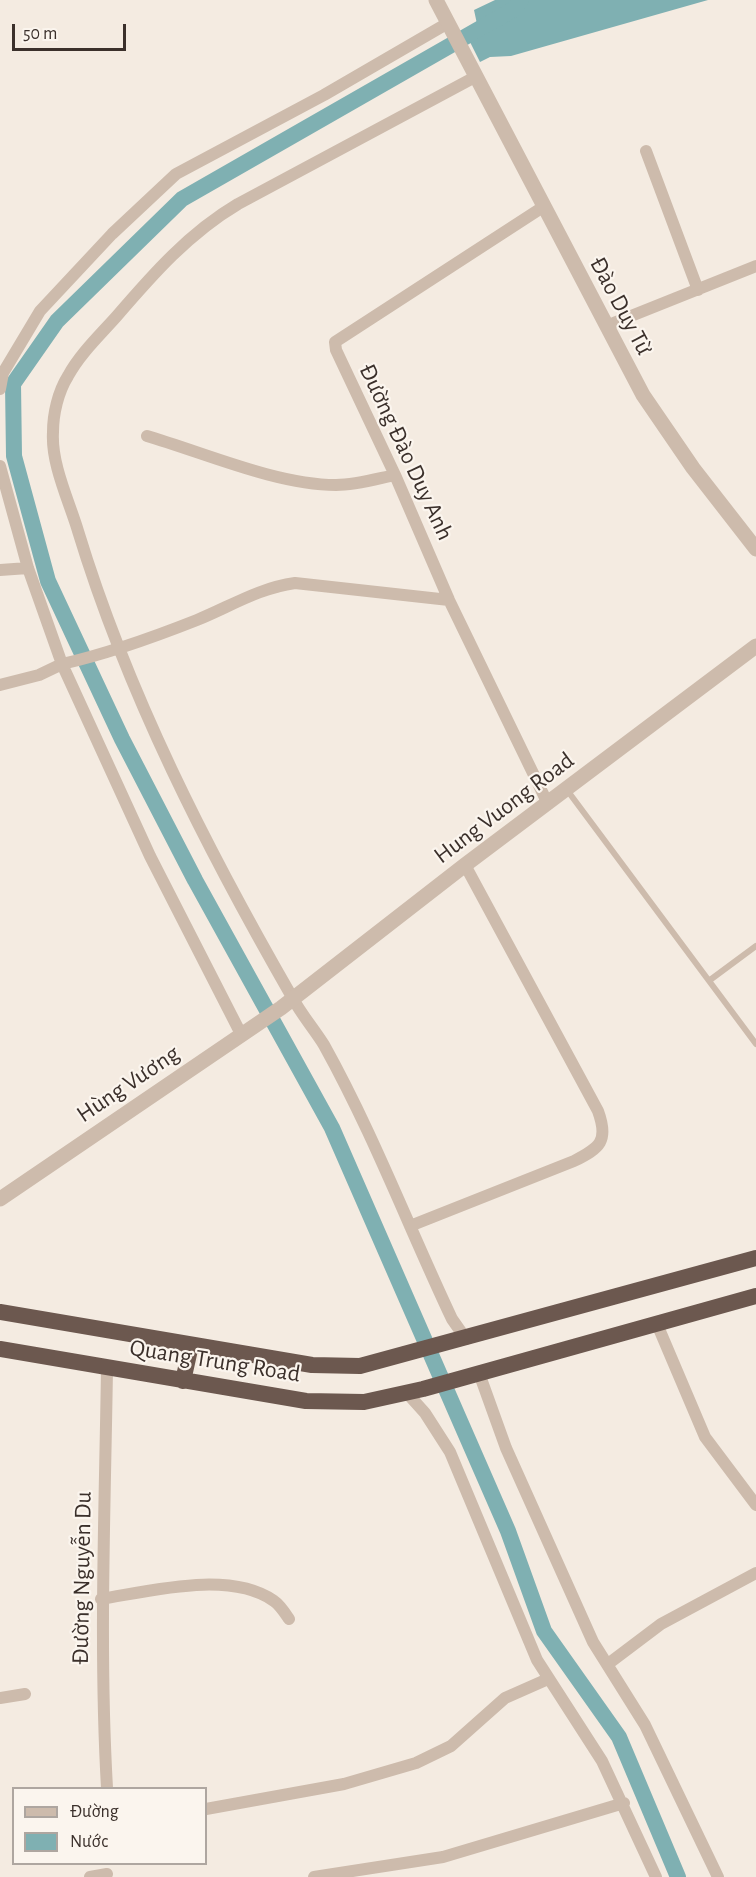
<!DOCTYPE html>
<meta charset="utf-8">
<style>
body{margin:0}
#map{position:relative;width:756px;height:1877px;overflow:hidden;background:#f4ebe1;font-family:"Alegreya Sans",sans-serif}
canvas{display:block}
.legend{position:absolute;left:12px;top:1787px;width:195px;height:78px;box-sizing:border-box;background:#fbf5ee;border:2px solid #aea6a0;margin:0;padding:8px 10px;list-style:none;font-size:18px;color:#3b302b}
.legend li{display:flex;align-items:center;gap:12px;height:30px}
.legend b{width:30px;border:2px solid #aea6a0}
.scale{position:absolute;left:12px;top:24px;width:114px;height:27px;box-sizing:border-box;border:3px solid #3b302b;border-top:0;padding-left:8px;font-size:18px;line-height:21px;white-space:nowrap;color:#3b302b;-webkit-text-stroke:4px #fbf5ee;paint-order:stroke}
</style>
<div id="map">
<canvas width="756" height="1877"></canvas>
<ul class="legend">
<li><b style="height:8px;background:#cdbbac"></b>Đường</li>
<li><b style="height:16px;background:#7fb0b2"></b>Nước</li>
</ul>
<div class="scale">50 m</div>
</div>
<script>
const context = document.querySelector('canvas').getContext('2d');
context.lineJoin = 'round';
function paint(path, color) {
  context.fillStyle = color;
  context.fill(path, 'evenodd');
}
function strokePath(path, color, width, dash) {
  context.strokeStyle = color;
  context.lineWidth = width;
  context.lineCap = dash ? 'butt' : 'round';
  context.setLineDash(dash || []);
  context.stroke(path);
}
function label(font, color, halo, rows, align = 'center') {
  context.font = font + ' "Alegreya Sans",sans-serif';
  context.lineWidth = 4.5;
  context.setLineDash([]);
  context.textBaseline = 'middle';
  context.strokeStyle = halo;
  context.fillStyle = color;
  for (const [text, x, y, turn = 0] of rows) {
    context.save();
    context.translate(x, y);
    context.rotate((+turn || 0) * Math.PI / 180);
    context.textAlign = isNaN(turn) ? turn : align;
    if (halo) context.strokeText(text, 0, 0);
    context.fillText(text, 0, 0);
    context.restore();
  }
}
paint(new Path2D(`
 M495,0H708L511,56L490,57L480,62L464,30L477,24L474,10Z`), '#7fb0b2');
strokePath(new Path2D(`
 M521,0L514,9L182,199L57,321L13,384L14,456L48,581L122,739L195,880L332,1128L508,1531L544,1631L619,1737L678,1877`), '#7fb0b2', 16);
strokePath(new Path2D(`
 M567,790L756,1044
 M710,980L756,946`), '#cdbbac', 6);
strokePath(new Path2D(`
 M646,151L698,290
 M543,207L335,342L336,350L395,475L449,600L548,804
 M606,326L756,266
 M0,389L3,373L40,311L112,234L176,174L324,95L448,23
 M147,436C205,453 277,485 336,485C356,485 376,479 395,475
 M0,466L28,568L62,664C107,654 154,637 197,620C231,606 259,588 295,583L449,600
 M0,570L28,568
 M0,685L39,675L62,664L150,856L241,1034
 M410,1226L574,1161C600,1148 609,1141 598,1111L465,865
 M657,1324L705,1437L756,1505
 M466,1339L452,1319C409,1228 373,1133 324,1045C314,1029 301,1014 292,997C207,849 128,695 78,531C69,501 51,464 53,432C53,414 58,392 68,376C80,354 99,336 116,317C153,274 189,233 238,204L475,77
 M107,1368C105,1508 99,1648 107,1788
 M479,1373L506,1448L593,1642L645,1725L718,1877
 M407,1393L425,1413L450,1452L537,1660L602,1761L656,1877
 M101,1599C151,1591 230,1570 274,1601C280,1605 285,1613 289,1619
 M608,1664L661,1624L756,1573
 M0,1698L25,1694
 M206,1809L344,1784L416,1763L451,1746L505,1698L548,1679
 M90,1877L107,1874
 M314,1877L443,1857L624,1803`), '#cdbbac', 12);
strokePath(new Path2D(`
 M436,0L643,395L693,468L756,549
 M0,1199L281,1008L465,865L756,646`), '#cdbbac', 15);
strokePath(new Path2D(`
 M0,1312L312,1365L360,1366L756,1258
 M0,1349L306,1401L364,1402L423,1389L756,1296
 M183,1381L191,1345`), '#6c584f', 16);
label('24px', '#3b302b', '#fbf5ee', [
 ["Đào Duy Từ",621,306,62],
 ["Đường Đào Duy Anh",406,452,65],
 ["Hung Vuong Road",504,808,-37],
 ["Hùng Vương",128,1084,-34],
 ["Quang Trung Road",215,1361,9],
 ["Đường Nguyễn Du",82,1578,-89]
]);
</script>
